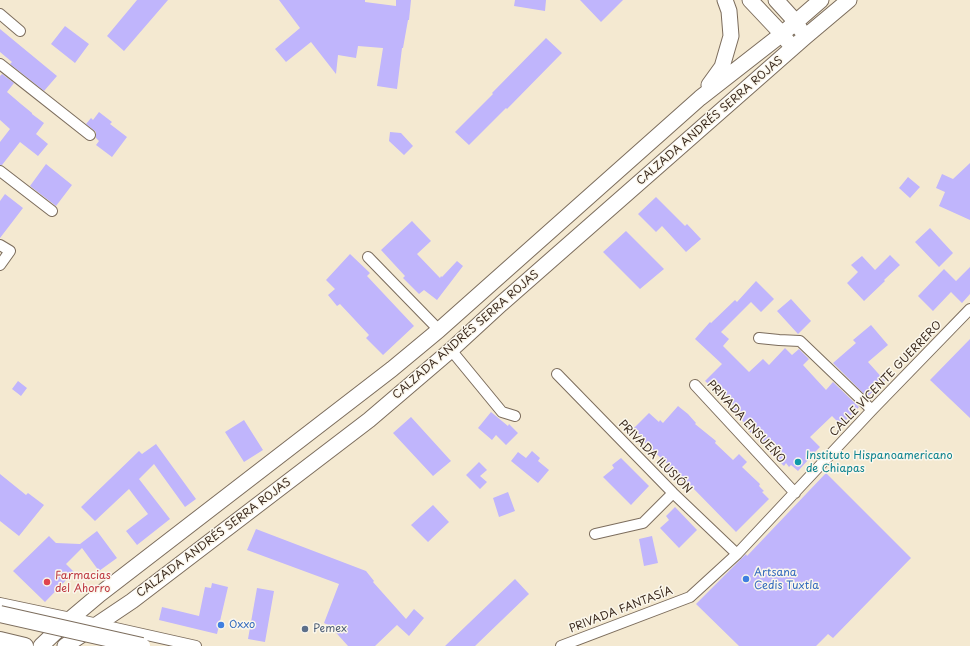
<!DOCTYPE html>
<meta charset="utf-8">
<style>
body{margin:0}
canvas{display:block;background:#f4e9d1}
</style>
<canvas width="970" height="646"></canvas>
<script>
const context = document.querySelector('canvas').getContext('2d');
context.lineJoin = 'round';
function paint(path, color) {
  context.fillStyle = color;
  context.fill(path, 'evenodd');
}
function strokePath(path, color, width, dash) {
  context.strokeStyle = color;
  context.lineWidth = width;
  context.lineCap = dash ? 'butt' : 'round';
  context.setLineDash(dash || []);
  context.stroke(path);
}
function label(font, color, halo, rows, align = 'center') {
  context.font = font + ' "Playpen Sans",sans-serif';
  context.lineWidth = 3;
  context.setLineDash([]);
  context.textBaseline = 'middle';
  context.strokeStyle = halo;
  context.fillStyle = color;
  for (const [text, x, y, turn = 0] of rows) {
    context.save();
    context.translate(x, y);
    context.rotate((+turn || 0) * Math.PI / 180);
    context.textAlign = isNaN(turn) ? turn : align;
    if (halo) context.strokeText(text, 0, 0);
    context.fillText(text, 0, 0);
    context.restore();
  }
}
paint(new Path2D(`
 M137,0H168L124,51L107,36Z
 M279,0H365V2L396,6V0H411L409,20H408L403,48H402L397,89L377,86L383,48L358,46L356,58L338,55L336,74L311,42L286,62L275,49L300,28Z
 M515,0H546L545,11L514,6Z
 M580,0H623L601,22Z
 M65,26L89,44L75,63L51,44Z
 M0,29L57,76L44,91L10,64L12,62L0,52Z
 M546,38L562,53L507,109L506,108L469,145L455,132L493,94L492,93Z
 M2,74L14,83L7,92L21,104L32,113V114L44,123L36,134L48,144L38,156L20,142L2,165H0V142L10,129L0,120V76Z
 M99,112L112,122L110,124L127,137L112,157L96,145L99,141L96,138V132L86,124L91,118L93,120Z
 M390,132L401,133L413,146L404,155L389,141Z
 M970,163V220L939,206L945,192L936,188L942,174L953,179Z
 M46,164L72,185L56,206L30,186Z
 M908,177L920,187L910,198L899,188Z
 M5,194L23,208L0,238V201Z
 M656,197L685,226L687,224L701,239L686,252L662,226L656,232L638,214Z
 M412,221L431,241L417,254L440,278L441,276L442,277L457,261L463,266L437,300L424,290L419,294L403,278L405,276L381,250Z
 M930,228L953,253L939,267L915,242Z
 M626,231L664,269L640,289L603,252Z
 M350,254L370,273L367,276L414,326L383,355L366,338L369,335L340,304L337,306L328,295L335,289L326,280Z
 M890,255L900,265L884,280L885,281L864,301L847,283L858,272L851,265L862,256L875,270Z
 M970,267V294L962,303L951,292L933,311L918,296L944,269L956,281Z
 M756,281L774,299L761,312L751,302L721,332L729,339L723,346L749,372L763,359L769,365L785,348L792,355L799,349L809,359L803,365L826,390L833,382L859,407L841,425L832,416L810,437L820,447L808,459H809L798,471L791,465L789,467L786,463L784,466L770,453L771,452L748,430L750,428L730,409L733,406L705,381L722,364L695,339L710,322L711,323L735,300L737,302Z
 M791,299L811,321L798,334L777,311Z
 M871,325L888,345L868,362L885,381L867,397L833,363L856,343L853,340Z
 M970,339V418L930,380Z
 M18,381L27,388L21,396L12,389Z
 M678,406L688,414L696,423L695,424L716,441L715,443L733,460L739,454L747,462L742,467L760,484L759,486L764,491L762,492L769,499L736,532L690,485L688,488L679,477L676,480L666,470L670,466L651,449V448L642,440L644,438L633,429L649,413L659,422L660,420L663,423Z
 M491,412L508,426L509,424L518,433L506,445L496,435L492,440L478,428Z
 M411,417L451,461L433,476L393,433Z
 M244,420L263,450L244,462L225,432Z
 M156,444L196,499L185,507L154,464L139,479L170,519L137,545L126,531L148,514L129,489L95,521L81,507L139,451L142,454Z
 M532,451L540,458L538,461L549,470L538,483L511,461L518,452L526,458Z
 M621,458L649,486L631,505L603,477L614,468L612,465Z
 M479,462L487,470L480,476L487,482L480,489L466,475Z
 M826,473L911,558L833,638L828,634L816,646H739L696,604L746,554L747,556Z
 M0,474L26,495L28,493L44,505L19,536L0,521Z
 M508,492L515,511L499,517L493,498Z
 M433,505L449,522L428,542L411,525Z
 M675,507L697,530L679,548L660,528L669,520L666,516Z
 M256,529L366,571L374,581L373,582L406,619L414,609L424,618L409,636L397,625L375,646H348L330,626L324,623L339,584L247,550Z
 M97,531L117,558L99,571L82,548L66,564L74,572L45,602L13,571L49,536L56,543L80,544Z
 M652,536L658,563L644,566L639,539Z
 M515,579L529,594L475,646H445Z
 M212,583L228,587L217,634L159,620L162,607L199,616L205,587L211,588Z
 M257,588L274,591L265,642L248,639Z`), '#c0b5fc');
const street = new Path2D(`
 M0,14L20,31
 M0,64L90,135
 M0,171L52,211
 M0,245L10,251L0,265
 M368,257L439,330
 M759,338L779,340L800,341L872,410
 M451,350L502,412L515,416
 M557,374L673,493L737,554
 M695,385L795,493
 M595,534L643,523L673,493
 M0,603L71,618L196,646
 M561,646L690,597L737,554L872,410L970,309`);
const secondary = new Path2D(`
 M750,0L782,34L788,42
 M776,0L796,22L800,29
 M709,85L722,67L731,36L729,11L725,0
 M41,646L62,626L100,594L392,369L439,330L700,98L782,34L821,0
 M65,646L132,601L369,420L451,350L501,304L805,37L849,0`);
const primary = new Path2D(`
 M0,640L25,646`);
strokePath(street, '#7c6d5d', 12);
strokePath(secondary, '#7c6d5d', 17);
strokePath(primary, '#7c6d5d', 18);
strokePath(street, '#fff', 10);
strokePath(secondary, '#fff', 15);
strokePath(primary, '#fff', 16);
const primaryBridge = new Path2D(`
 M0,614L142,646`);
strokePath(primaryBridge, '#7c6d5d', 18, []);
strokePath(primaryBridge, '#fff', 16);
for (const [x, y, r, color] of [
 [798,462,4,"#0f9aa8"],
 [746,579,4,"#3f7fe0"],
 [47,582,4,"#e0444e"],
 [221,625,4,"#3f7fe0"],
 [305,629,4,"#5c6f8a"]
]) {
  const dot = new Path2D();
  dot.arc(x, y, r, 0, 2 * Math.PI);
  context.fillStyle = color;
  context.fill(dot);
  strokePath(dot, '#fbf7ec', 1.5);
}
label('11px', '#3b2a1e', '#fbf7ec', [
 ["CALZADA ANDRÉS SERRA ROJAS",710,121,-41],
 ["CALZADA ANDRÉS SERRA ROJAS",466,335,-41],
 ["CALLE VICENTE GUERRERO",886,379,-46],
 ["PRIVADA ENSUEÑO",746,422,47],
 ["PRIVADA ILUSIÓN",655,457,45],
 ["CALZADA ANDRÉS SERRA ROJAS",214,538,-37],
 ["PRIVADA FANTASÍA",621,610,-21]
]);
label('11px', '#0d838f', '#fbf7ec', [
 ["Instituto Hispanoamericano",806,456],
 ["de Chiapas",806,469]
], 'left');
label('11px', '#366cbe', '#fbf7ec', [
 ["Artsana",754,573],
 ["Cedis Tuxtla",754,586],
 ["Oxxo",229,625]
], 'left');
label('11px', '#be3a42', '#fbf7ec', [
 ["Farmacias",55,576],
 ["del Ahorro",55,589]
], 'left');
label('11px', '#4e5e75', '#fbf7ec', [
 ["Pemex",313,629]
], 'left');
</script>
